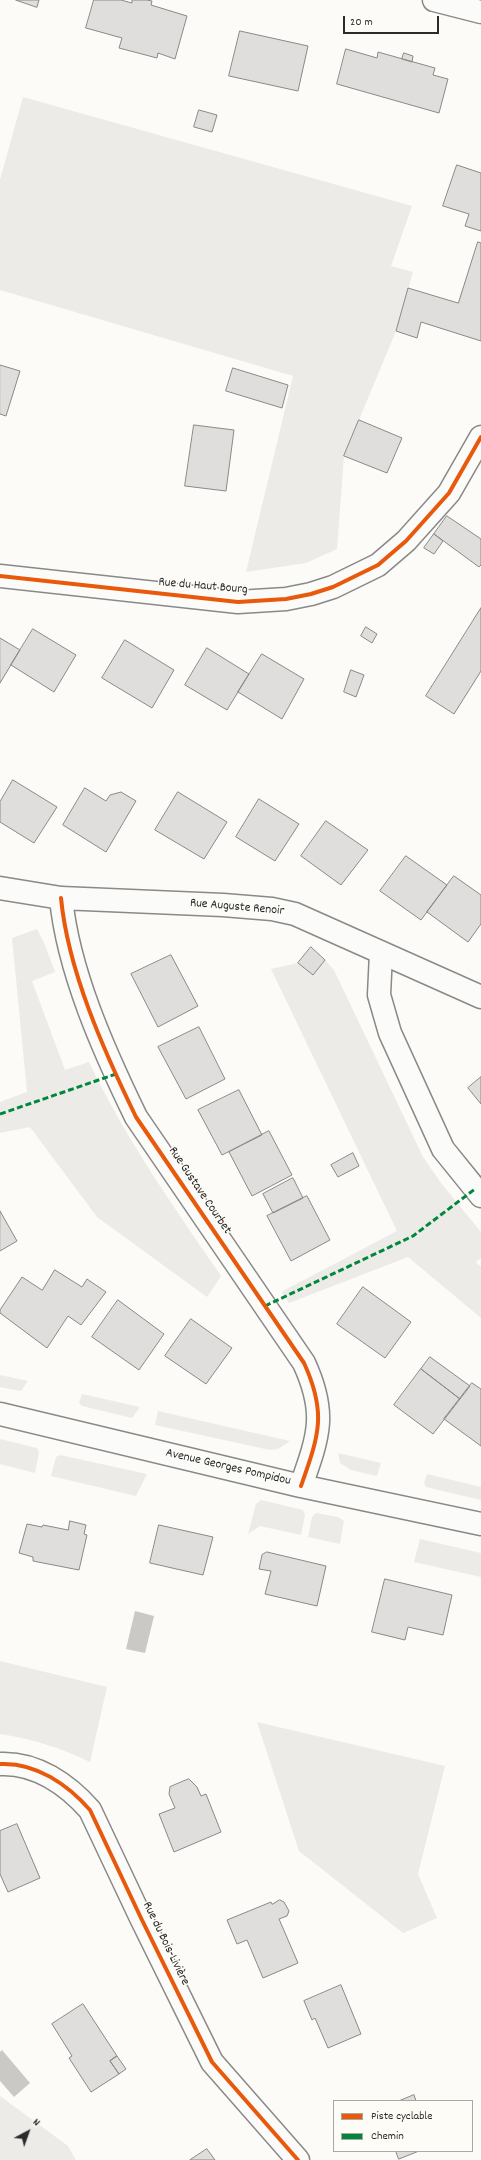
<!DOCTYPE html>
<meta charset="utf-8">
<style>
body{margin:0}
#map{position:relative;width:481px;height:2160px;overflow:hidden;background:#fcfbf8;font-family:Dekko,sans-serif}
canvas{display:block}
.legend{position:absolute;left:333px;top:2100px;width:140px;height:52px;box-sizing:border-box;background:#fdfcf7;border:1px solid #a9a8a5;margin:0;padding:5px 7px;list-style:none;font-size:12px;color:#2b2b2b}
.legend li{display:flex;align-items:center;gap:8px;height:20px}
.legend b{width:20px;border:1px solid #a9a8a5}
.north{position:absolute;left:8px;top:2112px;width:40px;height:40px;-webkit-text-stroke:3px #fdfcf7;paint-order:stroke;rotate:41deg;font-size:11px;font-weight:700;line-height:16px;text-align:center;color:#2b2b2b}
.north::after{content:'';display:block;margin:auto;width:14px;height:18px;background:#2b2b2b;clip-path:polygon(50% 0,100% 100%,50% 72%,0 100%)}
.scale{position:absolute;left:343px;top:16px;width:96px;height:18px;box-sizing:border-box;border:2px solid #2b2b2b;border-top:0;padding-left:5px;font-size:12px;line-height:14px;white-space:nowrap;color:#2b2b2b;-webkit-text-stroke:3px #fdfcf7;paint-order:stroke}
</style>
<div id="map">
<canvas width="481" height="2160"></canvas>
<ul class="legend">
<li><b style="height:5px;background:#e8590c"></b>Piste cyclable</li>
<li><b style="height:5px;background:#00873e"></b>Chemin</li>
</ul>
<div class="north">N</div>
<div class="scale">20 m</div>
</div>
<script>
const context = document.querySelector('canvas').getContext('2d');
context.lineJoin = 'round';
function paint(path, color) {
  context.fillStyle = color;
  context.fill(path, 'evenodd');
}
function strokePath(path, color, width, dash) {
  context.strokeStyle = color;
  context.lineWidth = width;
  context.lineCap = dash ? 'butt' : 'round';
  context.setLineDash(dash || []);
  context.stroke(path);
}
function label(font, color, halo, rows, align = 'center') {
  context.font = font + ' Dekko,sans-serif';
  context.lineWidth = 3;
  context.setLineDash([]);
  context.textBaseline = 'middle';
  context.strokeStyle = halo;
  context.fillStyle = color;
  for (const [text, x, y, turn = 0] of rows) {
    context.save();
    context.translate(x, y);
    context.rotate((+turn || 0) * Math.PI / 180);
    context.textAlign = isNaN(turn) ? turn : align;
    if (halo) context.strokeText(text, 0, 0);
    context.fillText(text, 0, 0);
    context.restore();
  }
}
paint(new Path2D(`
 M23,97L412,206L391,266L413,272L396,331L344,456L337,549L306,563L246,572L293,376L0,290V180Z
 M37,929L45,945L55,972L32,981L65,1070L89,1062C125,1138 174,1207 221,1276L207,1297L97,1217L30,1127L0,1133V1102L27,1092L12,938Z
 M325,960L334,970L423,1157L441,1183L481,1232V1258L476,1262L481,1267V1318L408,1257L289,1303L281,1292L397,1231L271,969L298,963L313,975Z
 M0,1375L28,1381L21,1391L0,1387Z
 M82,1394L140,1407L132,1418L82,1406L79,1403Z
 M158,1411L290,1441L278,1449L270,1450L155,1425Z
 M0,1439L37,1448L39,1452L35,1473L0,1464Z
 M338,1453L381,1463L377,1476L351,1470L340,1463Z
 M60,1455L147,1474L136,1496L51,1476L56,1457Z
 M427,1474L481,1487V1500L426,1487L424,1483Z
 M261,1500L303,1510L305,1515L301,1535L260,1526L248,1534L256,1504Z
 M316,1513L338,1517L344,1521L340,1544L308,1537L312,1517Z
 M420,1539L481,1553V1577L414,1562Z
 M0,1661L107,1687L90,1762C62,1748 32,1739 0,1734Z
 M257,1722L445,1766L418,1874L437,1918L403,1933L299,1851Z
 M0,2096L68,2146L76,2160H0Z`), '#ecebe8');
paint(new Path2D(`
 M135,1611L154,1616L145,1653L126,1649Z
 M2,2050L30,2083L14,2097L0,2081V2052Z`), '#cac9c6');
const building = new Path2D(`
 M16,0H39L37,7Z
 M94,0H121L132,3V0H147L152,1L151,5L187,16L175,59L158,53L157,58L119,48L122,38L86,28Z
 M240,31L308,46L298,91L229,76Z
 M346,49L377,58L378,52L435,68L433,75L448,79L439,113L337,84Z
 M404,53L413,56L412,62L402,59Z
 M199,110L217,115L212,132L194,127Z
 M457,165L481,173V231L465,226L469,214L443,206Z
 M478,242L481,243V341L421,322L417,338L396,331L408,288L458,303Z
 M0,365L20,371L6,416L0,414Z
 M233,368L288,385L282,408L226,391Z
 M359,420L402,438L387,473L344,456Z
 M194,425L234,430L226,491L185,486Z
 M447,516L481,539V565L479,567L434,534Z
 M434,534L443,541L434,554L424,548Z
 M481,608V671L454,714L426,696Z
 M366,627L377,634L372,643L361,636Z
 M33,629L76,655L54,692L11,665Z
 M0,638L20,650L0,683Z
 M125,640L174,670L152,708L102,678Z
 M207,648L249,674L227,710L185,685Z
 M262,654L304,679L282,719L238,692Z
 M351,670L364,675L356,697L344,692Z
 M13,780L57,807L34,843L0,822V802Z
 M85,788L106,801L110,795L121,792L136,801L106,852L63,825Z
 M178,792L227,822L204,859L155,830Z
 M259,799L299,824L275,861L236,837Z
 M326,821L368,850L341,885L301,856Z
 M406,856L447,885L421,920L380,891Z
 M454,876L481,895V924L468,942L427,912Z
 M311,947L325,960L313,975L298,963Z
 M171,955L198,1006L158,1027L131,974Z
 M199,1027L225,1079L186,1099L158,1047Z
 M481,1077V1104L468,1088Z
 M239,1090L262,1135L222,1155L198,1110Z
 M269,1131L292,1175L252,1196L229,1152Z
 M353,1153L359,1166L338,1177L331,1165Z
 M293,1178L303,1198L273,1213L263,1194Z
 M307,1196L330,1240L291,1261L267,1216Z
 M0,1211L17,1241L0,1251Z
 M55,1270L82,1287L87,1279L106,1292L81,1325L68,1316L47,1348L0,1313V1310L22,1277L42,1290Z
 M363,1287L411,1322L385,1358L337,1324Z
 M118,1300L164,1334L139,1370L92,1337Z
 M191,1319L232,1348L206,1384L165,1356Z
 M430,1357L470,1386L460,1399L421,1369Z
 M421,1369L460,1399L433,1434L394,1405Z
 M472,1383L481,1389V1446L444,1419Z
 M70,1521L86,1525L84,1534L87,1535L79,1570L33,1561V1557L19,1553L27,1524L42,1527L43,1525L68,1530Z
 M159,1525L213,1537L203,1575L150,1563Z
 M267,1552L326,1566L317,1606L265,1594L271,1571L259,1569L262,1555Z
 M385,1579L452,1595L443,1635L408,1627L405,1640L372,1632Z
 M189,1779L197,1787L201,1796L206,1794L221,1832L174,1852L159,1814L175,1808L169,1794L170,1787Z
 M17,1824L40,1878L8,1892L0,1874V1831Z
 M280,1900L284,1902L289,1911L287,1916L279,1919L298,1963L263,1978L247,1940L237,1944L227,1920L271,1902L272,1904Z
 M341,1985L361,2034L328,2048L315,2018L312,2020L304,2001Z
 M83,2004L117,2056L110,2061L119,2074L91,2092L69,2058L72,2056L52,2024Z
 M117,2056L126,2069L119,2074L110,2061Z
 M414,2095L416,2101H399Z
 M207,2149L215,2160H190Z
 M396,2151H419L399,2159Z`);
paint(building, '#dfdedc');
strokePath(building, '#898987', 1);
const street = new Path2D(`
 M434,0L481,12
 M0,576L238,602L286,599L311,594L333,587L378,565L406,541L449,493L481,437
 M0,888L61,898L223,905L272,909L295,914L481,997
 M61,898C68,971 104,1051 136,1117L304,1363C327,1413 319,1435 301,1486
 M381,953L379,995L390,1033L443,1149L481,1196
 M0,1414L301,1486L481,1524
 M0,1764C36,1762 68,1785 90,1810L141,1918L212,2062L298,2160`);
strokePath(street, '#898987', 25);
strokePath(street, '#fbfbf9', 22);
strokePath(new Path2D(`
 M0,1114L116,1074
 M265,1306L413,1236L475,1189`), '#00873e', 3, [6, 3]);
strokePath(new Path2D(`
 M0,576L238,602L286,599L311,594L333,587L378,565L406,541L449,493L481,437
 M61,898C68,971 104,1051 136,1117L304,1363C327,1413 319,1435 301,1486
 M0,1764C36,1762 68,1785 90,1810L141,1918L212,2062L298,2160`), '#e8590c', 4);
label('13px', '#2b2b2b', '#fdfcf7', [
 ["Rue du Haut Bourg",203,587,5],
 ["Rue Auguste Renoir",237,908,5],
 ["Rue Gustave Courbet",199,1191,56],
 ["Avenue Georges Pompidou",228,1468,13],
 ["Rue du Bois-Livière",165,1944,64]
]);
</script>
